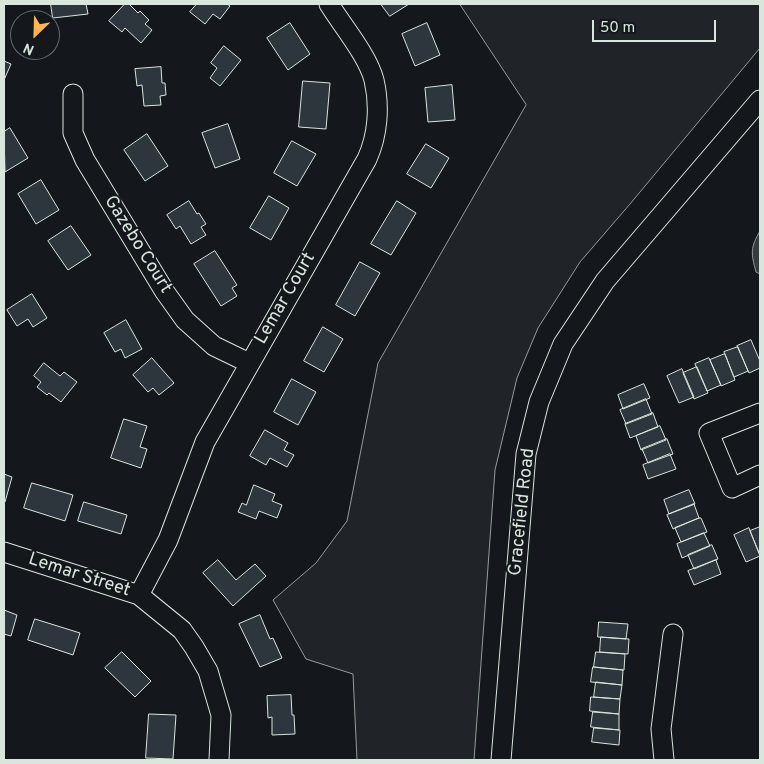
<!DOCTYPE html>
<style>
body{margin:0}
#map{position:relative;width:764px;height:764px;overflow:hidden;background:#14181c;font-family:Overpass,sans-serif}
canvas{display:block}
.frame{position:absolute;inset:0;border:5px solid #d8e6dc;pointer-events:none}
.north{position:absolute;left:10px;top:10px;width:50px;height:50px;box-sizing:border-box;background:#14181c;border:1px solid #626a69;border-radius:50%;rotate:204deg;font-size:14px;font-weight:700;line-height:20px;text-align:center;color:#d8e6dc}
.north::after{content:'';display:block;margin:auto;width:18px;height:22px;background:#ffb74d;clip-path:polygon(50% 0,100% 100%,50% 72%,0 100%)}
.scale{position:absolute;left:592px;top:20px;width:124px;height:22px;box-sizing:border-box;border:2px solid #d8e6dc;border-top:0;padding-left:6px;font-size:15px;line-height:18px;white-space:nowrap;color:#d8e6dc;-webkit-text-stroke:4px #14181c;paint-order:stroke}
</style>
<div id="map">
<canvas width="764" height="764"></canvas>
<div class="frame"></div>
<div class="north">N</div>
<div class="scale">50 m</div>
</div>
<script>
const context = document.querySelector('canvas').getContext('2d');
context.lineJoin = 'round';
function paint(path, color) {
  context.fillStyle = color;
  context.fill(path, 'evenodd');
}
function strokePath(path, color, width, dash) {
  context.strokeStyle = color;
  context.lineWidth = width;
  context.lineCap = dash ? 'butt' : 'round';
  context.setLineDash(dash || []);
  context.stroke(path);
}
function label(font, color, halo, rows, align = 'center') {
  context.font = font + ' Overpass,sans-serif';
  context.lineWidth = 4;
  context.setLineDash([]);
  context.textBaseline = 'middle';
  context.strokeStyle = halo;
  context.fillStyle = color;
  for (const [text, x, y, turn = 0] of rows) {
    context.save();
    context.translate(x, y);
    context.rotate((+turn || 0) * Math.PI / 180);
    context.textAlign = isNaN(turn) ? turn : align;
    if (halo) context.strokeText(text, 0, 0);
    context.fillText(text, 0, 0);
    context.restore();
  }
}
const green = new Path2D(`
 M460,4H760V48L630,204L580,262L538,328L517,378L495,470L474,760H357L353,674L306,659L273,600L316,563L347,521L378,363L526,105Z`);
paint(green, '#202428');
strokePath(green, '#939e99', 1);
const water = new Path2D(`
 M760,231V274L756,272C751,253 750,248 760,231Z`);
paint(water, '#363b3e');
strokePath(water, '#939e99', 1);
const building = new Path2D(`
 M51,4H86L88,14L53,18Z
 M125,4H129L138,13L140,11L149,20L145,24L152,30L141,43L125,28L122,32L109,21Z
 M197,4H227L230,6L220,19L213,14L205,24L190,12Z
 M381,4H409L390,16Z
 M290,23L310,54L288,70L267,38Z
 M427,23L440,55L415,66L402,34Z
 M224,46L241,60L220,86L210,78L217,68L211,63Z
 M4,61L11,64L4,80Z
 M161,67L162,83H165L166,95L160,96L161,105L144,106L142,85L137,86L135,69Z
 M303,81L330,83L326,129L299,127Z
 M452,85L455,120L428,122L425,88Z
 M228,124L240,159L215,168L202,133Z
 M10,128L28,158L5,172L4,132Z
 M147,134L168,166L145,181L124,150Z
 M292,141L316,154L297,186L274,173Z
 M426,144L449,158L431,188L407,174Z
 M41,180L59,210L36,224L18,194Z
 M269,196L289,208L271,240L250,228Z
 M189,201L197,214L199,213L206,224L201,227L206,235L191,244L180,226L176,229L167,215Z
 M397,201L416,213L391,255L371,244Z
 M71,226L91,255L68,270L48,241Z
 M215,251L237,285L232,288L237,296L221,306L194,264Z
 M360,262L380,273L355,316L336,305Z
 M32,294L47,318L33,327L28,319L17,326L7,310Z
 M126,320L142,349L125,358L121,349L115,352L104,333Z
 M323,327L343,339L324,372L304,361Z
 M751,340L760,361V368L749,373L737,346Z
 M738,347L748,371L734,377L724,352Z
 M725,354L735,380L721,386L710,360Z
 M152,358L174,383L159,395L153,388L148,392L133,375Z
 M709,358L721,385L707,391L695,364Z
 M44,363L60,376L64,372L77,382L61,402L49,393L47,395L37,387L41,382L34,376Z
 M697,367L708,393L694,399L683,373Z
 M682,369L694,397L679,403L667,376Z
 M292,379L316,392L298,425L274,412Z
 M644,384L650,398L623,409L618,395Z
 M646,399L652,414L626,424L620,410Z
 M653,413L658,427L630,438L625,424Z
 M124,419L147,426L140,447L147,449L141,468L111,458Z
 M660,426L666,440L641,450L636,436Z
 M265,430L288,443L284,450L294,455L287,467L270,458L266,465L250,456Z
 M667,439L673,454L648,463L642,449Z
 M670,454L676,469L648,479L643,465Z
 M4,474L12,477L5,502H4Z
 M32,483L73,495L65,521L24,508Z
 M254,485L275,494L272,501L282,505L277,518L259,511L256,519L238,512L242,503L246,505Z
 M689,490L695,504L669,514L664,500Z
 M84,502L127,515L121,534L78,521Z
 M694,504L699,518L673,529L667,515Z
 M699,518H701L707,532L681,542L675,528Z
 M760,527V555L750,531Z
 M749,528L760,556L746,562L734,535Z
 M704,533L710,546L682,558L677,544Z
 M712,545L718,559L694,569L688,555Z
 M218,560L236,580L255,564L266,576L233,606L203,573Z
 M716,560L721,574L694,585L688,571Z
 M4,610L17,615L11,636L4,634Z
 M260,615L270,639L273,638L282,658L260,667L239,624Z
 M35,619L80,633L73,655L28,640Z
 M599,622L628,624L626,639L598,637Z
 M601,637L629,639L628,654L600,652Z
 M122,652L151,681L135,697L105,668Z
 M596,652L625,654L624,670L594,667Z
 M593,667L623,670L622,685L591,682Z
 M596,682L622,685L620,699L594,697Z
 M291,695L292,715H294L295,734L272,735V717L268,718L267,696Z
 M591,697L620,699L619,714L590,711Z
 M593,712L619,714V730L591,727Z
 M149,714L176,715L173,759L146,758Z
 M594,728L620,730L619,745L592,742Z`);
paint(building, '#2c363c');
strokePath(building, '#d8e6dc', 1);
const minor = new Path2D(`
 M73,94V133L85,160L165,292L185,320L214,346L249,363
 M760,413L709,433L732,488L760,475
 M4,552L139,595L182,630L194,647L208,671L221,715L219,760
 M139,595L168,540L205,442L367,159C378,135 380,106 374,80C368,56 342,25 329,4
 M501,760L526,454L539,402L563,344L605,281L760,100
 M664,760L661,729L673,634`);
strokePath(minor, '#d8e6dc', 21);
strokePath(minor, '#14181c', 19);
label('18px', '#d8e6dc', '#14181c', [
 ["Gazebo Court",137,245,58],
 ["Lemar Court",286,299,-60],
 ["Gracefield Road",523,512,-84],
 ["Lemar Street",79,576,18]
]);
</script>
